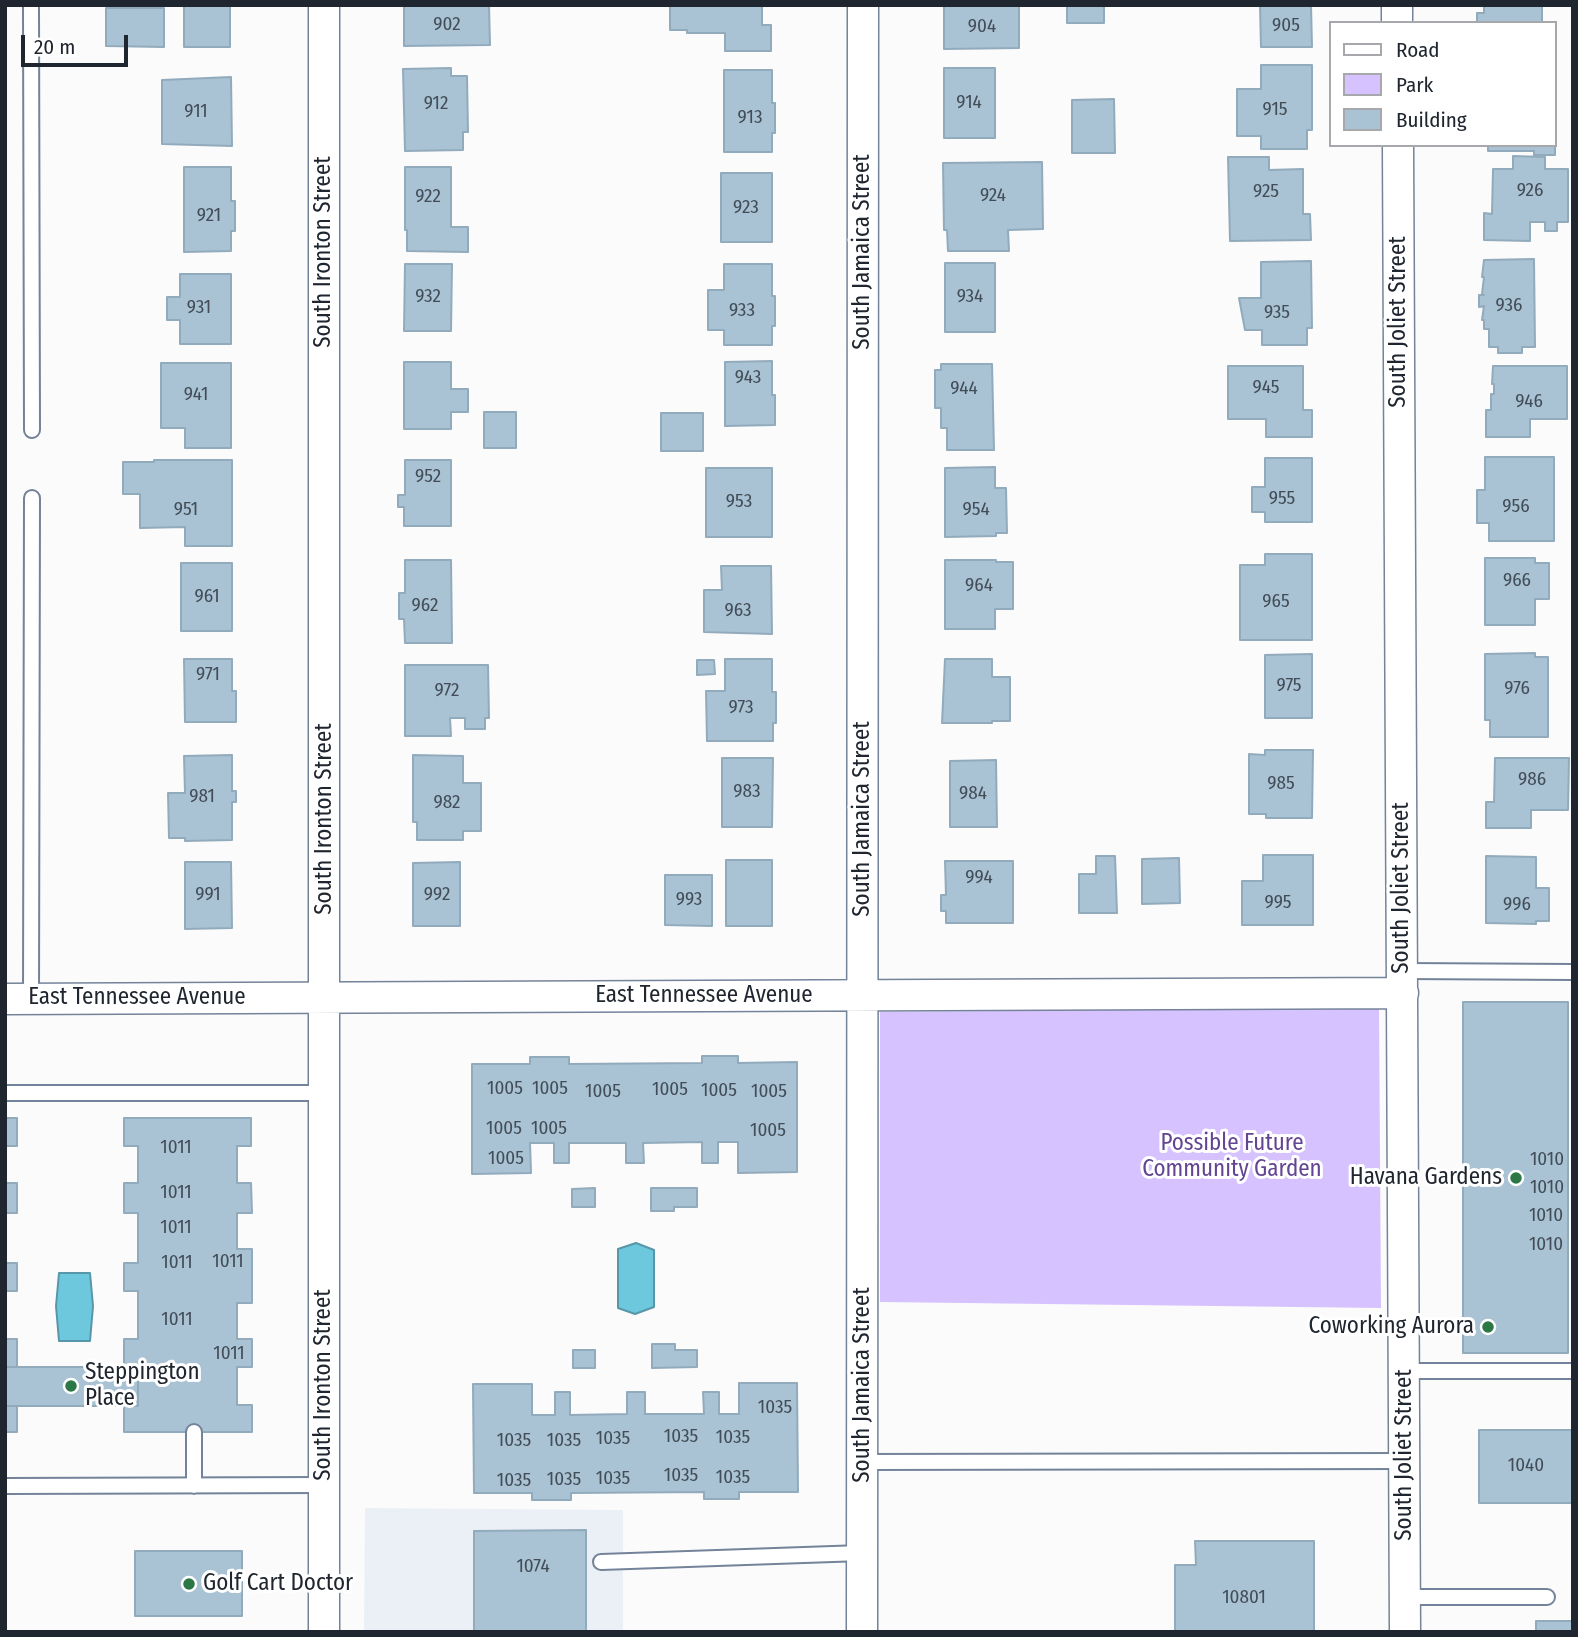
<!DOCTYPE html>
<style>
body{margin:0}
#map{position:relative;width:1578px;height:1637px;overflow:hidden;background:#fbfbfb;font-family:"Fira Sans Condensed",sans-serif}
canvas{display:block}
.frame{position:absolute;inset:0;border:7px solid #20262f;pointer-events:none}
.legend{position:absolute;left:1329px;top:21px;width:228px;height:126px;box-sizing:border-box;background:#fff;border:2px solid #a6a8ac;margin:0;padding:9px 12px;list-style:none;font-size:21px;color:#20262f}
.legend li{display:flex;align-items:center;gap:14px;height:35px}
.legend b{width:35px;border:2px solid #a6a8ac}
.scale{position:absolute;left:21px;top:35px;width:107px;height:32px;box-sizing:border-box;border:4px solid #20262f;border-top:0;padding-left:9px;font-size:21px;line-height:24px;white-space:nowrap;color:#20262f;-webkit-text-stroke:5px #fff;paint-order:stroke}
</style>
<div id="map">
<canvas width="1578" height="1637"></canvas>
<div class="frame"></div>
<ul class="legend">
<li><b style="height:9px;background:#fff"></b>Road</li>
<li><b style="height:19px;background:#d6c2fe"></b>Park</li>
<li><b style="height:19px;background:#a9c3d4"></b>Building</li>
</ul>
<div class="scale">20 m</div>
</div>
<script>
const context = document.querySelector('canvas').getContext('2d');
context.lineJoin = 'round';
function paint(path, color) {
  context.fillStyle = color;
  context.fill(path, 'evenodd');
}
function strokePath(path, color, width, dash) {
  context.strokeStyle = color;
  context.lineWidth = width;
  context.lineCap = dash ? 'butt' : 'round';
  context.setLineDash(dash || []);
  context.stroke(path);
}
function label(font, color, halo, rows, align = 'center') {
  context.font = font + ' "Fira Sans Condensed",sans-serif';
  context.lineWidth = 6;
  context.setLineDash([]);
  context.textBaseline = 'middle';
  context.strokeStyle = halo;
  context.fillStyle = color;
  for (const [text, x, y, turn = 0] of rows) {
    context.save();
    context.translate(x, y);
    context.rotate((+turn || 0) * Math.PI / 180);
    context.textAlign = isNaN(turn) ? turn : align;
    if (halo) context.strokeText(text, 0, 0);
    context.fillText(text, 0, 0);
    context.restore();
  }
}
paint(new Path2D(`
 M365,1508L623,1510V1632H364Z`), '#ebf0f6');
paint(new Path2D(`
 M1379,1008L1381,1308L880,1302V1012Z`), '#d6c2fe');
const water = new Path2D(`
 M636,1243L654,1250V1307L635,1314L618,1308V1249Z
 M59,1273H90L93,1306L90,1341H59L56,1306Z`);
paint(water, '#6ec8dd');
strokePath(water, '#5797a9', 2);
const building = new Path2D(`
 M184,5H230V47H184Z
 M404,5H489L490,45L404,46Z
 M670,5H762V25H771V51H725V33H687V30H670Z
 M944,5H1019V48L944,49Z
 M1067,5H1104V23H1067Z
 M1260,5H1311L1312,47H1261Z
 M1484,5H1542V23H1477V13H1484Z
 M106,8H164V47L106,46Z
 M1261,65H1312V130H1307V149H1261V136H1237V89H1261Z
 M451,68V76H467L468,132H463V150L405,151L403,69Z
 M944,68H995V138H944Z
 M724,70H772V103H775V133H772V152H724Z
 M231,77L232,146L162,144V80Z
 M1114,99L1115,153H1072V100Z
 M1488,145H1555V155H1534V151H1488Z
 M1513,156L1545,157V169H1568V222H1557V231H1545V222H1530V241L1484,240V213L1492,214L1493,169H1513Z
 M1228,157H1269V170L1303,169V214H1310L1311,240L1230,241Z
 M1042,162L1043,229L1008,230L1009,251H948L947,230H944L943,163Z
 M184,167H231V201H235V231H231V251L184,252Z
 M405,167H451V227H468V252L407,251V230H405Z
 M721,173H772V242H721Z
 M1534,259L1535,347H1522V353H1498V347H1489V329H1484V320H1482L1484,306L1479,307V295H1484L1482,294L1484,277H1482L1484,260Z
 M1311,261L1312,328H1307V345H1262V330H1245L1239,298H1261V262Z
 M945,263H995V332H945Z
 M405,264H452L451,331H404Z
 M724,264H772V296H775V326H772V345H724V330H708V290H724Z
 M180,274H231V344H180V320H167V297H180Z
 M772,361V395H775V425L725,426V362Z
 M404,362H451V389H468V412H451V429H404Z
 M161,363H231V448H185V428H161Z
 M941,364H992L994,450H947V428H941V408H935V370H941Z
 M1228,366H1303V410H1312V437H1266V419H1228Z
 M1493,366H1567V419H1530V437H1486V410H1491V394H1494V384H1492Z
 M484,412H516V448H484Z
 M661,413H703V451H661Z
 M1485,457H1554V541H1489V523H1477V490H1485Z
 M1265,458H1312V522H1265V512H1252V487H1265Z
 M154,460H232V546H185V527L140,528V494H123V462H154Z
 M405,460H451V526H404V507H398V495H405Z
 M995,467V488H1006L1007,533H996V536L945,537V468Z
 M706,468H772V537H706Z
 M1265,554H1312V640H1240V565H1265Z
 M1485,558H1535V563H1549V599H1535V625H1485Z
 M405,560H451L452,643H405L404,619H399V593H405Z
 M945,560H996V562H1013V609H995V629H945Z
 M181,563H232V631H181Z
 M721,566H771L772,634L704,632V590H722Z
 M1535,653V657H1548V737H1490V720H1485V654Z
 M1312,654V718H1265V655Z
 M184,659H232V691H236V722H185Z
 M725,659H772V692H776V723H773V741H707L706,691H725Z
 M945,659H992V677H1010V721H992V723H942Z
 M697,660H714L715,674L697,675Z
 M405,665H488L489,718H485V729H465V718H450L451,736H405Z
 M1265,750H1313L1312,818H1266V814H1249V754L1265,755Z
 M232,755V791H236V802H232V840L185,841V838H169L168,793H185L184,756Z
 M413,755L463,756V783H481V831H463V840H417V822H413Z
 M722,758H773L772,827H722Z
 M1495,758H1569L1568,810H1531V828H1486V802H1494Z
 M996,760L997,827H950V761Z
 M1263,855H1313V925H1242V881H1263Z
 M1096,856H1115L1117,913H1079V874H1096Z
 M1486,856L1536,857V888H1549V921H1536V924L1486,923Z
 M1179,858L1180,903L1142,904V859Z
 M726,860H772V926H726Z
 M945,861H1013V923H946V911H941V895H946Z
 M185,862H231L232,928L185,929Z
 M460,862V926H413V863Z
 M665,875H712V926L665,925Z
 M1463,1002H1568V1353H1463Z
 M702,1056H738V1063L797,1062V1172L738,1173V1142H718V1163H702V1142L643,1143L644,1163H626V1143H569V1163H554V1143H530L531,1173L472,1174V1064H530V1057H569V1064L702,1063Z
 M5,1118H17V1146H5Z
 M124,1118H251V1146H237V1183H251L252,1213H237V1249H252V1303H237V1339H252V1367H237V1405H252V1432H124V1406H138V1367H124V1339H138V1291H124V1263H138V1213H124V1183H138V1146H124Z
 M5,1183H17V1213H5Z
 M595,1188V1207H572V1189Z
 M651,1188H697V1207H674V1211H651Z
 M5,1263H17V1291H5Z
 M5,1339H17V1367H5Z
 M652,1344H675V1350H697V1367L652,1368Z
 M573,1350H595V1368H573Z
 M5,1367H138V1406H5Z
 M739,1383H797L798,1492H739V1499H704V1492L571,1493V1500H532V1493H474L473,1384H532V1415H555V1392H570V1415L627,1414V1392H645V1414H704L703,1392H719V1414H739Z
 M5,1406H17V1432H5Z
 M1479,1430H1573V1503H1479Z
 M586,1530V1632H474V1531Z
 M1195,1541H1314V1632H1175V1565H1196Z
 M135,1551H242V1616H135Z
 M1536,1621H1573V1632H1536Z`);
paint(building, '#a9c3d4');
strokePath(building, '#92abbc', 2);
const lane = new Path2D(`
 M31,5L32,430
 M1403,971L1573,972
 M31,999L32,498
 M5,1093H325
 M1405,1371H1573
 M194,1432V1486
 M862,1462L1405,1461
 M5,1486L324,1485
 M601,1562L862,1553
 M1405,1597H1547`);
const street = new Path2D(`
 M324,5V1632
 M1397,5V23
 M1398,145L1405,1632
 M5,999L1403,993
 M862,1632L863,5`);
strokePath(lane, '#748399', 18);
strokePath(street, '#748399', 33);
strokePath(lane, '#fff', 14);
strokePath(street, '#fff', 30);
for (const [x, y, r, color] of [
 [1516,1178,7,"#2b7745"],
 [1488,1327,7,"#2b7745"],
 [71,1386,7,"#2b7745"],
 [189,1584,7,"#2b7745"]
]) {
  const dot = new Path2D();
  dot.arc(x, y, r, 0, 2 * Math.PI);
  context.fillStyle = color;
  context.fill(dot);
  strokePath(dot, '#fff', 2.5);
}
label('19px', '#424d58', null, [
 ["902",447,25],
 ["905",1286,26],
 ["904",982,27],
 ["914",969,103],
 ["912",436,104],
 ["915",1275,110],
 ["911",196,112],
 ["913",750,118],
 ["926",1530,191],
 ["925",1266,192],
 ["924",993,196],
 ["922",428,197],
 ["923",746,208],
 ["921",209,216],
 ["932",428,297],
 ["934",970,297],
 ["936",1509,306],
 ["931",199,308],
 ["933",742,311],
 ["935",1277,313],
 ["943",748,378],
 ["945",1266,388],
 ["944",964,389],
 ["941",196,395],
 ["946",1529,402],
 ["952",428,477],
 ["955",1282,499],
 ["953",739,502],
 ["956",1516,507],
 ["951",186,510],
 ["954",976,510],
 ["966",1517,581],
 ["964",979,586],
 ["961",207,597],
 ["965",1276,602],
 ["962",425,606],
 ["963",738,611],
 ["971",208,675],
 ["975",1289,686],
 ["976",1517,689],
 ["972",447,691],
 ["973",741,708],
 ["986",1532,780],
 ["985",1281,784],
 ["983",747,792],
 ["984",973,794],
 ["981",202,797],
 ["982",447,803],
 ["994",979,878],
 ["991",208,895],
 ["992",437,895],
 ["993",689,900],
 ["995",1278,903],
 ["996",1517,905],
 ["1005",505,1089],
 ["1005",550,1089],
 ["1005",670,1090],
 ["1005",719,1091],
 ["1005",603,1092],
 ["1005",769,1092],
 ["1005",504,1129],
 ["1005",549,1129],
 ["1005",768,1131],
 ["1011",176,1148],
 ["1005",506,1159],
 ["1010",1547,1160],
 ["1010",1547,1188],
 ["1011",176,1193],
 ["1010",1546,1216],
 ["1011",176,1228],
 ["1010",1546,1245],
 ["1011",228,1262],
 ["1011",177,1263],
 ["1011",177,1320],
 ["1011",229,1354],
 ["1035",775,1408],
 ["1035",681,1437],
 ["1035",733,1438],
 ["1035",613,1439],
 ["1035",514,1441],
 ["1035",564,1441],
 ["1040",1526,1466],
 ["1035",681,1476],
 ["1035",733,1478],
 ["1035",613,1479],
 ["1035",564,1480],
 ["1035",514,1481],
 ["1074",533,1567],
 ["10801",1244,1598]
]);
label('23px', '#20262f', '#fff', [
 ["South Ironton Street",324,252,-90],
 ["South Jamaica Street",863,252,-90],
 ["South Joliet Street",1399,322,-90],
 ["South Ironton Street",325,819,-90],
 ["South Jamaica Street",863,819,-90],
 ["South Joliet Street",1402,888,-90],
 ["East Tennessee Avenue",704,996],
 ["East Tennessee Avenue",137,998],
 ["South Ironton Street",324,1385,-90],
 ["South Jamaica Street",863,1385,-90],
 ["South Joliet Street",1405,1455,-90]
]);
label('23px', '#634591', '#fff', [
 ["Possible Future",1232,1144],
 ["Community Garden",1232,1170]
]);
label('23px', '#20262f', '#fff', [
 ["Havana Gardens",1502,1178],
 ["Coworking Aurora",1474,1327],
 ["Steppington",85,1373,"left"],
 ["Place",85,1399,"left"],
 ["Golf Cart Doctor",203,1584,"left"]
], 'right');
</script>
